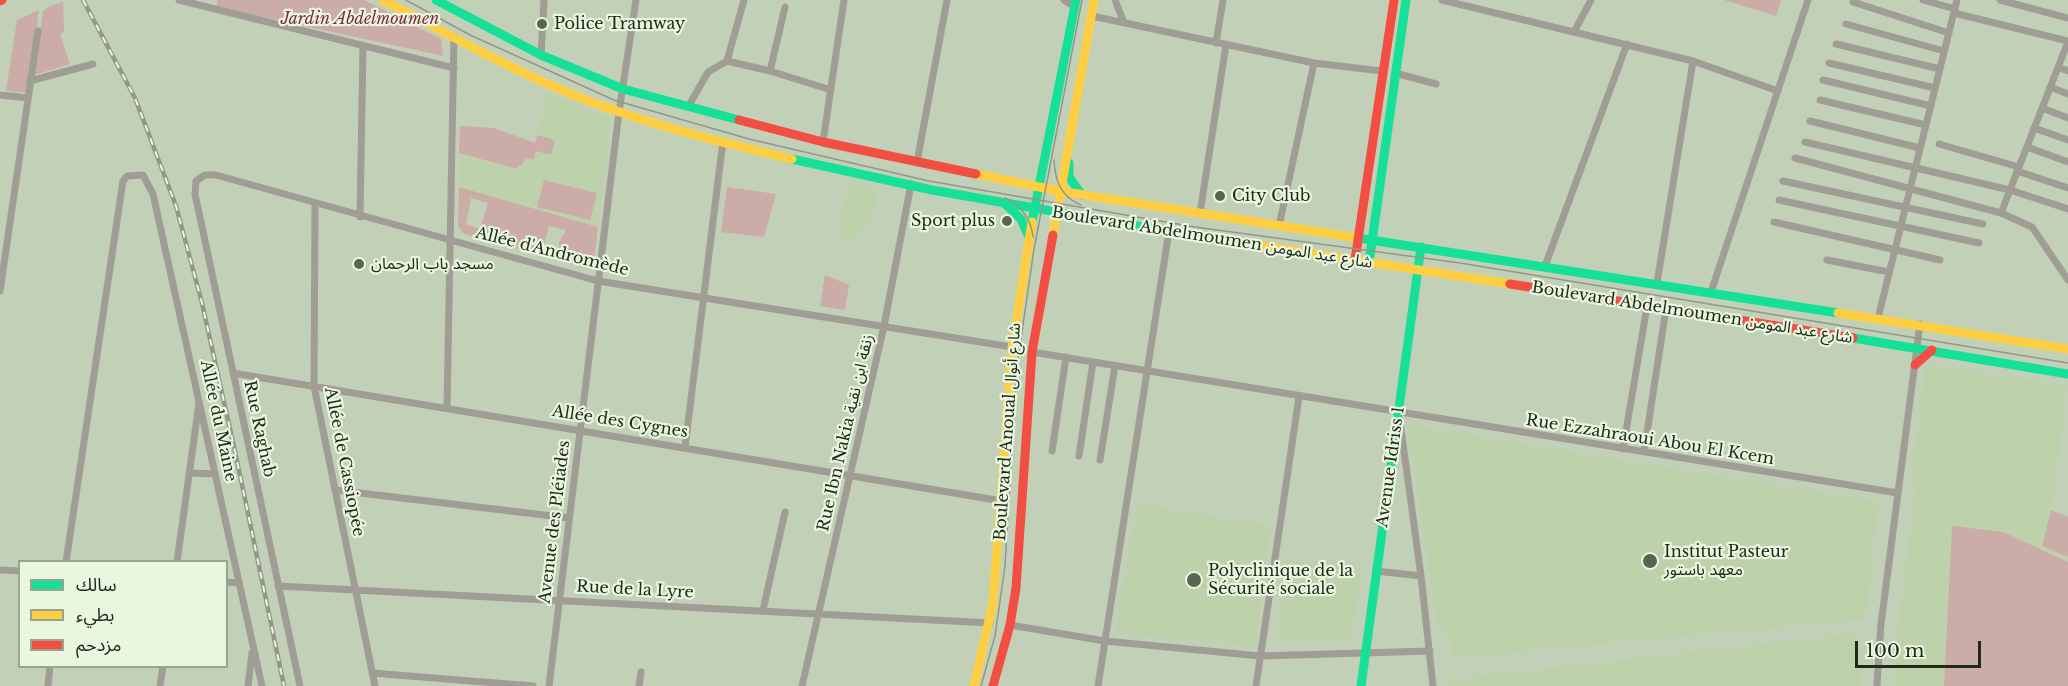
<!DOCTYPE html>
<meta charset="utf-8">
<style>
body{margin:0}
#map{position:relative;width:2068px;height:686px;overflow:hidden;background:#c3d0b8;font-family:"Libre Baskerville","Noto Sans Arabic",serif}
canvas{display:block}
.legend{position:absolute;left:18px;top:560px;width:210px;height:108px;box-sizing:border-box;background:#eaf7e0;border:2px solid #9aa590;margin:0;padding:8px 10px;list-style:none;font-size:18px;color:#212a19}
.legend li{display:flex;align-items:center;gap:12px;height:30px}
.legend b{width:30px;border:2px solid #9aa590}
.scale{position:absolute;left:1855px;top:641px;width:126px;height:27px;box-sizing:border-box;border:3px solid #212a19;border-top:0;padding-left:8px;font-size:18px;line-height:21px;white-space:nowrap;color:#212a19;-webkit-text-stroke:4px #eaf7e0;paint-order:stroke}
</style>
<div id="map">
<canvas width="2068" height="686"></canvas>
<ul class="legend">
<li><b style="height:8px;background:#16e098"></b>سالك</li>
<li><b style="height:8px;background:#ffcf43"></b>بطيء</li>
<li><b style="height:8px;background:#f24e42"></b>مزدحم</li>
</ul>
<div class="scale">100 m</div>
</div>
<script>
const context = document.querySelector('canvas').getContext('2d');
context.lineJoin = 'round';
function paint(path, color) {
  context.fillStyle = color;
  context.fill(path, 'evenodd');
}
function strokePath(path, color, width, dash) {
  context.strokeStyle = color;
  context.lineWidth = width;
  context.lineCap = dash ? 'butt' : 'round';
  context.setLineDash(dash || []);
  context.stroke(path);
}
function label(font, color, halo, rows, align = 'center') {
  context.font = font + ' "Libre Baskerville","Noto Sans Arabic",serif';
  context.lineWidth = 4.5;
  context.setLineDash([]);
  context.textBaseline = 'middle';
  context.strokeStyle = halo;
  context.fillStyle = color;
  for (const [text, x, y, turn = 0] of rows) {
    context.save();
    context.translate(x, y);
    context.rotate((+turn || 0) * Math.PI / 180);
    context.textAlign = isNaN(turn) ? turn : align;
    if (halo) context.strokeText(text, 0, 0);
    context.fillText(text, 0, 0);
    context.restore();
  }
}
paint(new Path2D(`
 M548,94L611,118L598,227L459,187V153L516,169L524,157L555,140L537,135Z
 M848,183L878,189L873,214L855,239L838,236Z
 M1926,364L2068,386L2051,510L2068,517V686H1893L1901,599L1916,488L1911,481Z
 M1408,425L1878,502L1866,619L1453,658L1452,642L1437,622Z
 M1137,503L1270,526L1256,646L1115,633Z
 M1288,560L1361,569L1352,640L1277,638Z
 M1859,633L1860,686H1450L1449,680Z`), '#bdd2ab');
paint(new Path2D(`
 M217,0H364L441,39L443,56L217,7Z
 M1724,0H1781L1776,16Z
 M63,2L64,32L60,34L70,64L34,75L43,11L50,6Z
 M39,10L27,93L6,91L17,20Z
 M460,126L494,128L535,143L537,135L555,140L551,155L536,151L533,160L525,158L522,166L518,165L517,169L459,153Z
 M544,180L597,193L590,220L537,207Z
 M459,187L598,227L594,259L584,266L464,234L458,226ZM471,198L488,203L480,229L466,224ZM549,226L566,230L559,242V254L546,252L543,248Z
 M727,187L776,194L764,237L721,232Z
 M825,275L849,285L845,310L820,306Z
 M2051,510L2068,517V557L2042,546Z
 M1952,526L2003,532L2068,562V686H1944Z`), '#cbaca6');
strokePath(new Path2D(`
 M179,0L454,68
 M1064,0L1075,7
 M1115,0L1124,23
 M1442,0L1693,61L1778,91
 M1923,0L1955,9
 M2000,0L2068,18
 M1853,2L1949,33
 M785,7L770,71L831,90
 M1954,13L2068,41
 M1092,16L1314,63L1382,71
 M1846,24L1944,51
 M1574,32L1591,0
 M1216,43L1223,0
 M1836,44L1940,69
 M541,55L544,0
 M727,61L770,71
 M1829,63L1935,88
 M2058,67L2068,71
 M1395,73L1436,84
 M1823,80L1931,106
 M30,81L93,64
 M2050,87L2068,94
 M0,95L28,98
 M1820,100L1926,125
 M688,107L708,72L727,61L744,0
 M2042,108L2068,118
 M1810,121L1920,148
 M2034,128L2068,140
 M823,142L844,0
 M1805,142L2010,190L2068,209
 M1939,144L2019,167
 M2027,147L2068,162
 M1795,158L2001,213L2032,227L2068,280
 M917,162L947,0
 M2017,171L2068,188
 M1783,181L1983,224
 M1779,200L1979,243
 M315,204L314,386L375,686
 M1200,213L1226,45
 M2001,213L2068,42
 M360,217L363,46
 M1774,222L1940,260
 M1279,226L1314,63
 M1827,260L1889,272
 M1545,266L1627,44
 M1657,283L1693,61
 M0,291L38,31
 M1711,292L1808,0
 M1878,318L1957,0
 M1032,352L1898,493
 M233,373L1002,501
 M447,408L454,36
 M1400,422L1421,576L1433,686
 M685,447L723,141
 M1623,449L1647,306
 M1052,451L1066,357
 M1644,452L1666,309
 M1079,456L1093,362
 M1100,460L1115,366
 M189,473L215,474
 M335,490L569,518
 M66,562L123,181L127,176L143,175L153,194L262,686
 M177,562L199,403
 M0,570L20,571
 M1376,571L1421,576
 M226,582L238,583
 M278,586L990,623
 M763,610L785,512
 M1010,625L1105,641L1260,656L1430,651
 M372,673L533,686
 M48,686L50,666
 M160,686L163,666
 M248,686L252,653
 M300,686L195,194L196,181L205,175H216L598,281L1012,347
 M549,686L619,112L636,0
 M639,686L641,672
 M802,686L884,326L911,184
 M1098,686L1169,231
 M1256,686L1299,397
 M1877,686L1881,624L1920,324`), '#9f9d94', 7);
strokePath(new Path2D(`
 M436,0L541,55L623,89L739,120
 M792,159L932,190L1159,230
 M1069,163V177L1082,195
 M1005,204L1021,219L1028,235
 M1032,222L1076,0
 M1358,238L1838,313
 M1369,263L1406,0
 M1853,338L2068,374
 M1361,686L1421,247`), '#16e098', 9);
strokePath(new Path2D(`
 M383,0C451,35 517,74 589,101C654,126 724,143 792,159
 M976,174L1059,191L1358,238
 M1159,230L1510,284
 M1053,235L1094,0
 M1838,313L2068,349
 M974,686L993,603L1012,348L1032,222`), '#ffcf43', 9);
strokePath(new Path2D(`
 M0,1L2,0
 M739,120L823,142L976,174
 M1355,260L1394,0
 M1510,284L1853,338
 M1915,365L1932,350
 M993,686L1010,625L1016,588L1032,352L1053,235`), '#f24e42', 9);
strokePath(new Path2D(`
 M406,0L470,35L614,100L749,139L929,181L1195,227L1460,263L2068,363
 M1054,160C1055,181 1061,197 1081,205
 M1005,198C1022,206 1031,219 1033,237
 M981,686L995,636L1005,566L1017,366L1034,249L1082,0`), '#94968a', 1.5);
const rail = new Path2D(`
 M83,0L135,98L176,206L202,303L236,456L284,686`);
strokePath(rail, '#94968a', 4.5);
strokePath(rail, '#eaf7e0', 2, [7]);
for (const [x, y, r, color] of [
 [542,24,6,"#5a6451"],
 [1220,196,6,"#5a6451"],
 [1007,221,6,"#5a6451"],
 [359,264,6,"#5a6451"],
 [1650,561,8,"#5a6451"],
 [1194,580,8,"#5a6451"]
]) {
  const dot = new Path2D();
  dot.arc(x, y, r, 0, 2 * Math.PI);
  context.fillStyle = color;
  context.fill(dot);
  strokePath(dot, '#eaf7e0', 2);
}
label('italic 16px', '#81293d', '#eaf7e0', [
 ["Jardin Abdelmoumen",360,19]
]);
label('16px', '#212a19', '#eaf7e0', [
 ["Police Tramway",554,24],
 ["City Club",1232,196],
 ["Sport plus",995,221,"right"],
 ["مسجد باب الرحمان",371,264],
 ["Institut Pasteur",1664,552],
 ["معهد باستور",1664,570],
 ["Polyclinique de la",1208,571],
 ["Sécurité sociale",1208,589]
], 'left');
label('16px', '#212a19', '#eaf7e0', [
 ["Boulevard Abdelmoumen شارع عبد المومن",1212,238,9],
 ["Allée d'Andromède",552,252,14],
 ["Boulevard Abdelmoumen شارع عبد المومن",1692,313,9],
 ["Allée du Maine",218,421,78],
 ["Allée des Cygnes",620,422,9],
 ["Rue Raghab",259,429,78],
 ["Boulevard Anoual شارع أنوال",1008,432,-86],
 ["Rue Ibn Nakia زنقة ابن نقية",846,433,-77],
 ["Rue Ezzahraoui Abou El Kcem",1650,440,9],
 ["Allée de Cassiopée",344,462,79],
 ["Avenue Idriss 1",1391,467,-82],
 ["Avenue des Pléiades",555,522,-83],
 ["Rue de la Lyre",635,590,3]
]);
</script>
